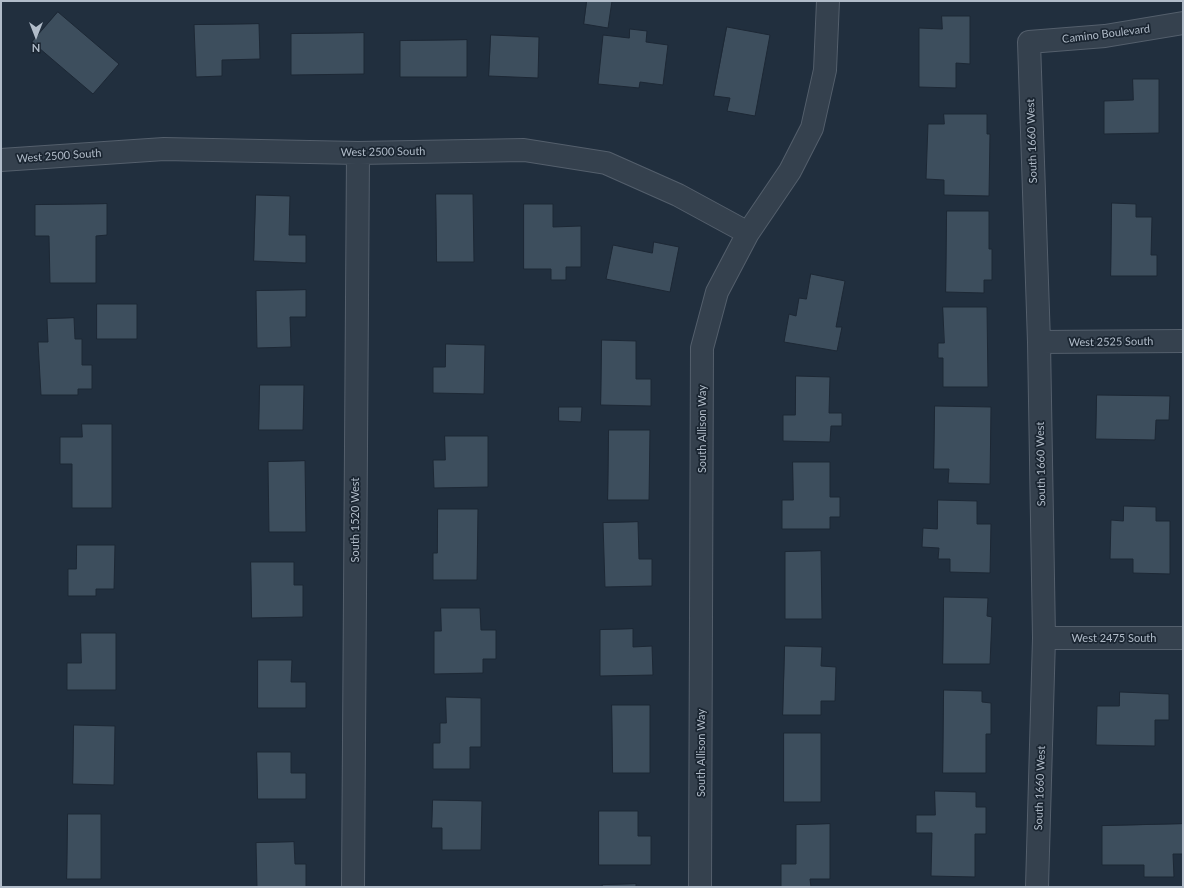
<!DOCTYPE html>
<style>
body{margin:0}
#map{position:relative;width:1184px;height:888px;overflow:hidden;background:#212f3e;font-family:Lato,sans-serif}
canvas{display:block}
.frame{position:absolute;inset:0;border:2px solid #b1bcc9;pointer-events:none}
.north{position:absolute;left:16px;top:16px;width:40px;height:40px;-webkit-text-stroke:3px #1b2632;paint-order:stroke;rotate:180deg;font-size:11px;font-weight:700;line-height:16px;text-align:center;color:#b1bcc9}
.north::after{content:'';display:block;margin:auto;width:14px;height:18px;background:#b1bcc9;clip-path:polygon(50% 0,100% 100%,50% 72%,0 100%)}
</style>
<div id="map">
<canvas width="1184" height="888"></canvas>
<div class="frame"></div>
<div class="north">N</div>
</div>
<script>
const context = document.querySelector('canvas').getContext('2d');
context.lineJoin = 'round';
function paint(path, color) {
  context.fillStyle = color;
  context.fill(path, 'evenodd');
}
function strokePath(path, color, width, dash) {
  context.strokeStyle = color;
  context.lineWidth = width;
  context.lineCap = dash ? 'butt' : 'round';
  context.setLineDash(dash || []);
  context.stroke(path);
}
function label(font, color, halo, rows, align = 'center') {
  context.font = font + ' Lato,sans-serif';
  context.lineWidth = 3.5;
  context.setLineDash([]);
  context.textBaseline = 'middle';
  context.strokeStyle = halo;
  context.fillStyle = color;
  for (const [text, x, y, turn = 0] of rows) {
    context.save();
    context.translate(x, y);
    context.rotate((+turn || 0) * Math.PI / 180);
    context.textAlign = isNaN(turn) ? turn : align;
    if (halo) context.strokeText(text, 0, 0);
    context.fillText(text, 0, 0);
    context.restore();
  }
}
const building = new Path2D(`
 M587,1H612L608,28L584,24Z
 M58,12L119,64L93,94L32,42Z
 M942,16H970V64L956,63V88L919,87V28L942,29Z
 M259,24L260,59L222,60V76L196,77L194,25Z
 M727,27L770,35L755,116L727,111L730,98L714,96Z
 M630,29L647,31L646,42L668,45L663,85L640,82L639,88L598,84L603,35L629,38Z
 M364,33V74L291,75V34Z
 M491,35L539,37L538,78L489,76Z
 M467,40V77H400V41Z
 M1133,79H1159V133L1104,134V101L1133,100Z
 M944,114H987V134H990L989,196L944,195V180L926,179L928,124H944Z
 M436,194H473L474,262H437Z
 M256,195L290,196L289,235H306V263L254,261Z
 M1112,203L1136,204V217H1152L1151,255H1157V276H1111Z
 M107,204V235L96,236V283H50L49,236H35V205Z
 M524,204H553V227L581,226V267H566V280H551V269H524Z
 M947,211H989V249H992V280H984V293L946,292Z
 M654,242L679,247L670,292L606,279L613,245L652,253Z
 M811,274L845,281L836,327H842L837,351L784,342L789,314L796,316L799,298L806,299Z
 M306,290V317H290L291,347L257,348L256,291Z
 M97,304H137V339H97Z
 M943,307H987L988,387H943V358H938V343H944Z
 M74,318L75,339H82V365H92V389H78V395H41L38,342H48L47,319Z
 M602,340L636,341V379H651V406L601,405Z
 M446,344L485,345L484,394L433,393V367H445Z
 M796,376L830,377L829,413H842V426H831L830,442L783,441V415H795Z
 M260,385H304L303,430H259Z
 M1097,395L1170,396L1169,420H1156L1155,440L1096,439Z
 M935,406L991,407L990,484L948,483L949,469H934Z
 M559,407H582L581,422L559,421Z
 M82,424H112V508H72V464H60V437H82Z
 M609,430H650L649,500H608Z
 M445,436H488V487L434,488L433,460H445Z
 M305,461L306,532H269L268,462Z
 M793,462H830V497H840V517H830V529H782V500H793Z
 M938,500L977,501V524H991L990,573L950,572V559H938L939,548L922,547L923,528L937,529Z
 M1124,506L1156,507V521H1170V574L1133,573V559H1110L1111,520L1123,521Z
 M438,509H478L477,580H433V553H437Z
 M638,522L639,559H652V586L605,587L603,523Z
 M77,545H115L114,589H96V596H68V569H76Z
 M821,551L822,619H785V552Z
 M251,562H294V585H303V617L252,618Z
 M944,597L988,598L987,616L992,617L990,664H943Z
 M441,608H480L481,630H496V659H483V673L434,674V631H441Z
 M633,629V647L652,646L653,675L600,676V630Z
 M81,633H116V690H67V663H81Z
 M785,646L822,647L821,666L836,667L835,701H821V715H783Z
 M258,660H292L291,682H306V708H258Z
 M944,690L982,691V702L991,703V734H986V773H943Z
 M1120,692L1169,694V720H1155V746L1096,745L1097,706H1119Z
 M446,697L481,698V747H470V769H433V743H440V723H446Z
 M612,705H650V773H613Z
 M74,725L115,726L114,785L73,784Z
 M784,733H821V802H784Z
 M257,752H291V773H306V799H258Z
 M935,791L976,792V807H986V834H975V877L931,876L932,833H916V815H935Z
 M433,800L482,801L481,850H442V828H432Z
 M599,811H638V836H651V865H599Z
 M68,814H101V879H67Z
 M830,824V879H810L811,887H781V864H796V825Z
 M1183,824V854H1173L1174,877H1144V865H1102V826Z
 M294,842L295,864H306V887H257L256,843Z
 M636,884V887H603L602,885Z`);
paint(building, '#3d4e5d');
strokePath(building, '#1d2835', 1);
const minor = new Path2D(`
 M1,160L164,149L358,153L524,150L606,163L678,195L748,233
 M1039,342L1183,341
 M1044,638H1183
 M353,887L358,153
 M700,887L702,348L717,292L748,233L790,171L812,128L825,70L828,1
 M1037,887L1044,638L1039,342L1029,42L1105,36L1183,23`);
strokePath(minor, '#545f6c', 24);
strokePath(minor, '#35414e', 22);
label('11px', '#b1bcc9', '#1b2632', [
 ["Camino Boulevard",1106,34,-7],
 ["South 1660 West",1032,141,-92],
 ["West 2500 South",383,152,-1],
 ["West 2500 South",59,156,-4],
 ["West 2525 South",1111,342,-1],
 ["South Allison Way",702,429,-90],
 ["South 1660 West",1041,464,-91],
 ["South 1520 West",355,520,-90],
 ["West 2475 South",1114,638],
 ["South Allison Way",701,753,-90],
 ["South 1660 West",1040,788,-88]
]);
</script>
